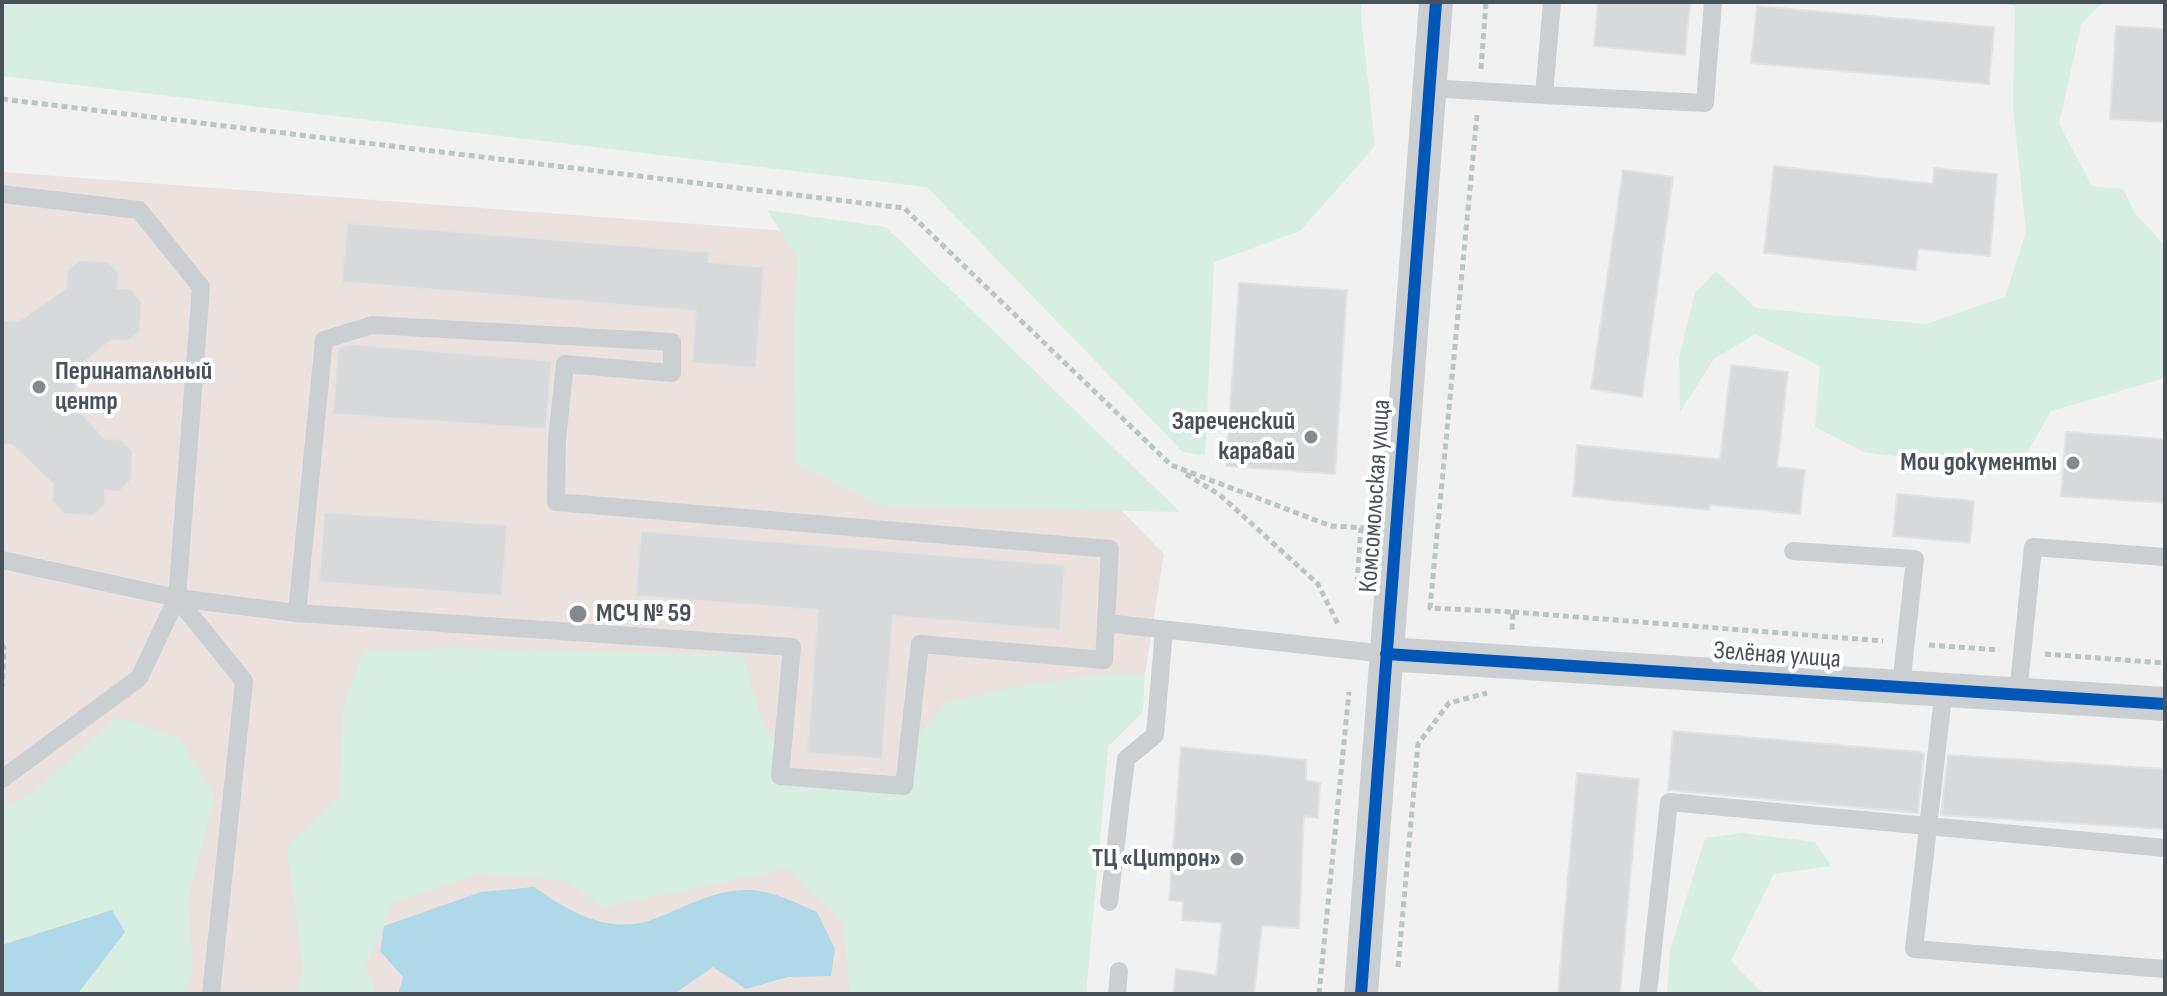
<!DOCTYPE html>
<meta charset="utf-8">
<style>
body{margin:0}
#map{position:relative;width:2167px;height:996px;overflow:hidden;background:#f1f1f1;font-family:"Sofia Sans Condensed",sans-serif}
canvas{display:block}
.frame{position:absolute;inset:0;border:4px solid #49515b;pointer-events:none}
</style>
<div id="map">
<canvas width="2167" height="996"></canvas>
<div class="frame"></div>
</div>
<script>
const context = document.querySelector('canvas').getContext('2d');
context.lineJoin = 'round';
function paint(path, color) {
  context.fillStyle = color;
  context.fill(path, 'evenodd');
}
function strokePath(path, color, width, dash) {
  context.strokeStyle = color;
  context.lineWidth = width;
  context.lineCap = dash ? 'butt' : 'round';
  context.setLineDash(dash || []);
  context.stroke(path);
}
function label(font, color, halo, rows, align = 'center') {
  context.font = font + ' "Sofia Sans Condensed",sans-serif';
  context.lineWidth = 8;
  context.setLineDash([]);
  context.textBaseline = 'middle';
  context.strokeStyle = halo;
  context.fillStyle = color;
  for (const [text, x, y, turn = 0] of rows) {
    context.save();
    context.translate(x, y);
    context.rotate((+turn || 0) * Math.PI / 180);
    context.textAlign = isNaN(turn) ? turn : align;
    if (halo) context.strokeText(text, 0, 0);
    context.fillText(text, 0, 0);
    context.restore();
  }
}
paint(new Path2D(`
 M2,172L854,236L1164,554L1145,674L1142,713L1108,746L1086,994H2Z`), '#ebe2e0');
paint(new Path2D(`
 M2,2H1362L1361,16L1375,146L1300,231L1214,262L1205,456L1183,452L927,187L2,76Z
 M1996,2H2103L2081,25L2059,124L2092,186L2123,189L2134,212L2165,246V378L2051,411L2016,472L1864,452L1815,427L1820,366L1755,334L1714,359L1680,412L1679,358L1695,293L1716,271L1756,308L1926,324L2005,297L2026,232L2013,106L2015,6Z
 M767,210L886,227L1180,512L881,506L796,463L794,328L798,258Z
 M452,648L743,655L760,716L795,781L888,786L904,763L911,744L947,702L1035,684L1091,676L1145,674L1142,713L1108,746L1086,994H850L843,921L788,869L603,907L566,881L479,873L393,903L366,966L376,994H298L303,969L287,847L340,797L343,708L363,652Z
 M118,717L180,738L215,797L188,898L193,975L181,994H75L80,992L49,929L2,945V808L31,794Z
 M1743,833L1815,842L1831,866L1774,874L1731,961L1764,994H1667L1670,950L1705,838Z`), '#d7eee2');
paint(new Path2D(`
 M534,887C572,914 613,937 659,917C687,906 711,892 741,890C767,888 794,902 817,912L835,949L831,976L788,977L746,989L713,967L674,994H398L403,977L380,951L384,926L481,892Z
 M112,910L125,932L79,992L2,994V945Z`), '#afd8e9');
const building = new Path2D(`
 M1598,2H1690L1685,55L1594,46Z
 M1757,6L1994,27L1989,84L1751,63Z
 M2116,26L2165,29V122L2110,119Z
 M1774,166L1933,184L1934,168L1997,174L1990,256L1918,249L1916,270L1764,253Z
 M1623,170L1673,177L1642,397L1591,389Z
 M347,223L709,252L708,262L764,267L756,368L692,363L696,311L342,282Z
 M80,260L109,262L119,274L118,288L131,289L142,302L140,331L128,341L112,340L76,369L74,405L105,439L122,440L133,451L131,480L119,492L105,491V505L93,516L64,514L52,501L53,484L12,445L2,444V320L19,321L66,288L67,271Z
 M1239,283L1347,290L1335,474L1226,466Z
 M350,344L552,361L546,429L333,414L338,348Z
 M1731,365L1788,372L1777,467L1805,470L1800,514L1710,505L1709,510L1573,496L1577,445L1720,459Z
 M2066,432L2165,439V503L2061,496Z
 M1897,494L1974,501L1970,543L1893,536Z
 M324,512L507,525L502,596L319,582Z
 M641,531L1065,565L1060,630L893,616L882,759L807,753L818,610L636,596Z
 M1673,731L1921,752L1924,754L1918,813L1668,790Z
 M1181,747L1306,760V780L1320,783L1318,818L1304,816L1299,928L1262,926L1254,994H1173L1176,969L1216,975L1222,923L1182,920L1183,902L1169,900Z
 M1948,755L2165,769V829L1941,815Z
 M1577,773L1639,779L1620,994H1558Z`);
paint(building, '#d8d9db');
strokePath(building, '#e2e2e3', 2);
strokePath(new Path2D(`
 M1481,69L1486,2
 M2,99L904,208L1171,465L1331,526L1368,528
 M1477,115L1430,608L1513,612L1512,631
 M1186,474L1220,495L1318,584L1338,624
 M1357,583L1361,528
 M1513,612L1883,641
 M2,644L4,648L2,686
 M1929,645L1999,650
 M2045,654L2165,663
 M1398,967L1418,744L1449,703L1487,693
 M1319,994L1349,692`), '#bbc5c2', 5, [6, 4]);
strokePath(new Path2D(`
 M1429,88L1544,95L1552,2
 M1544,95L1705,103L1713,2
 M2,194L139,210L201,287L177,598L139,678L2,779
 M1793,551L1915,559L1901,686
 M2,560L177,598L244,681L211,994
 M177,598L297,613L324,340L372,325L672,342V373L565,364L557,439L556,502L1110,549L1104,660L920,644L904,786L780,776L792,647L297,613
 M1106,623L1386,654
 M1944,688L1914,949L2165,969
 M2018,694L2033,547L2165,557
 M1109,902L1126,759L1155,735L1164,630
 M1117,994L1119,971
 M1648,994L1669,802L2165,848`), '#cccfd1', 18);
strokePath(new Path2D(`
 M1386,654L2165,704
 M1361,994L1436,2`), '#cccfd1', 34);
strokePath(new Path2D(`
 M1386,654L2165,704
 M1361,994L1436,2`), '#0057b8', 12);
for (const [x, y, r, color] of [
 [39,387,8,"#848990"],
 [1311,437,8,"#848990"],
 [2073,463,8,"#848990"],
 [578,614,10,"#848990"],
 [1237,859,8,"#848990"]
]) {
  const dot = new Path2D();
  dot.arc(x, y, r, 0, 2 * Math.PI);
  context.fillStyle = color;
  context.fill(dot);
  strokePath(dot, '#fff', 3);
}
label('bold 26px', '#49515b', '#fff', [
 ["Перинатальный",55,372,"left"],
 ["центр",55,402,"left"],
 ["Зареченский",1295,422],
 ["каравай",1295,452],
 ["Мои документы",2057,463],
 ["МСЧ № 59",596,614,"left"],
 ["ТЦ «Цитрон»",1221,859]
], 'right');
label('26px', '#49515b', '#fff', [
 ["Комсомольская улица",1376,496,-86],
 ["Зелёная улица",1777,656,4]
]);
</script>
